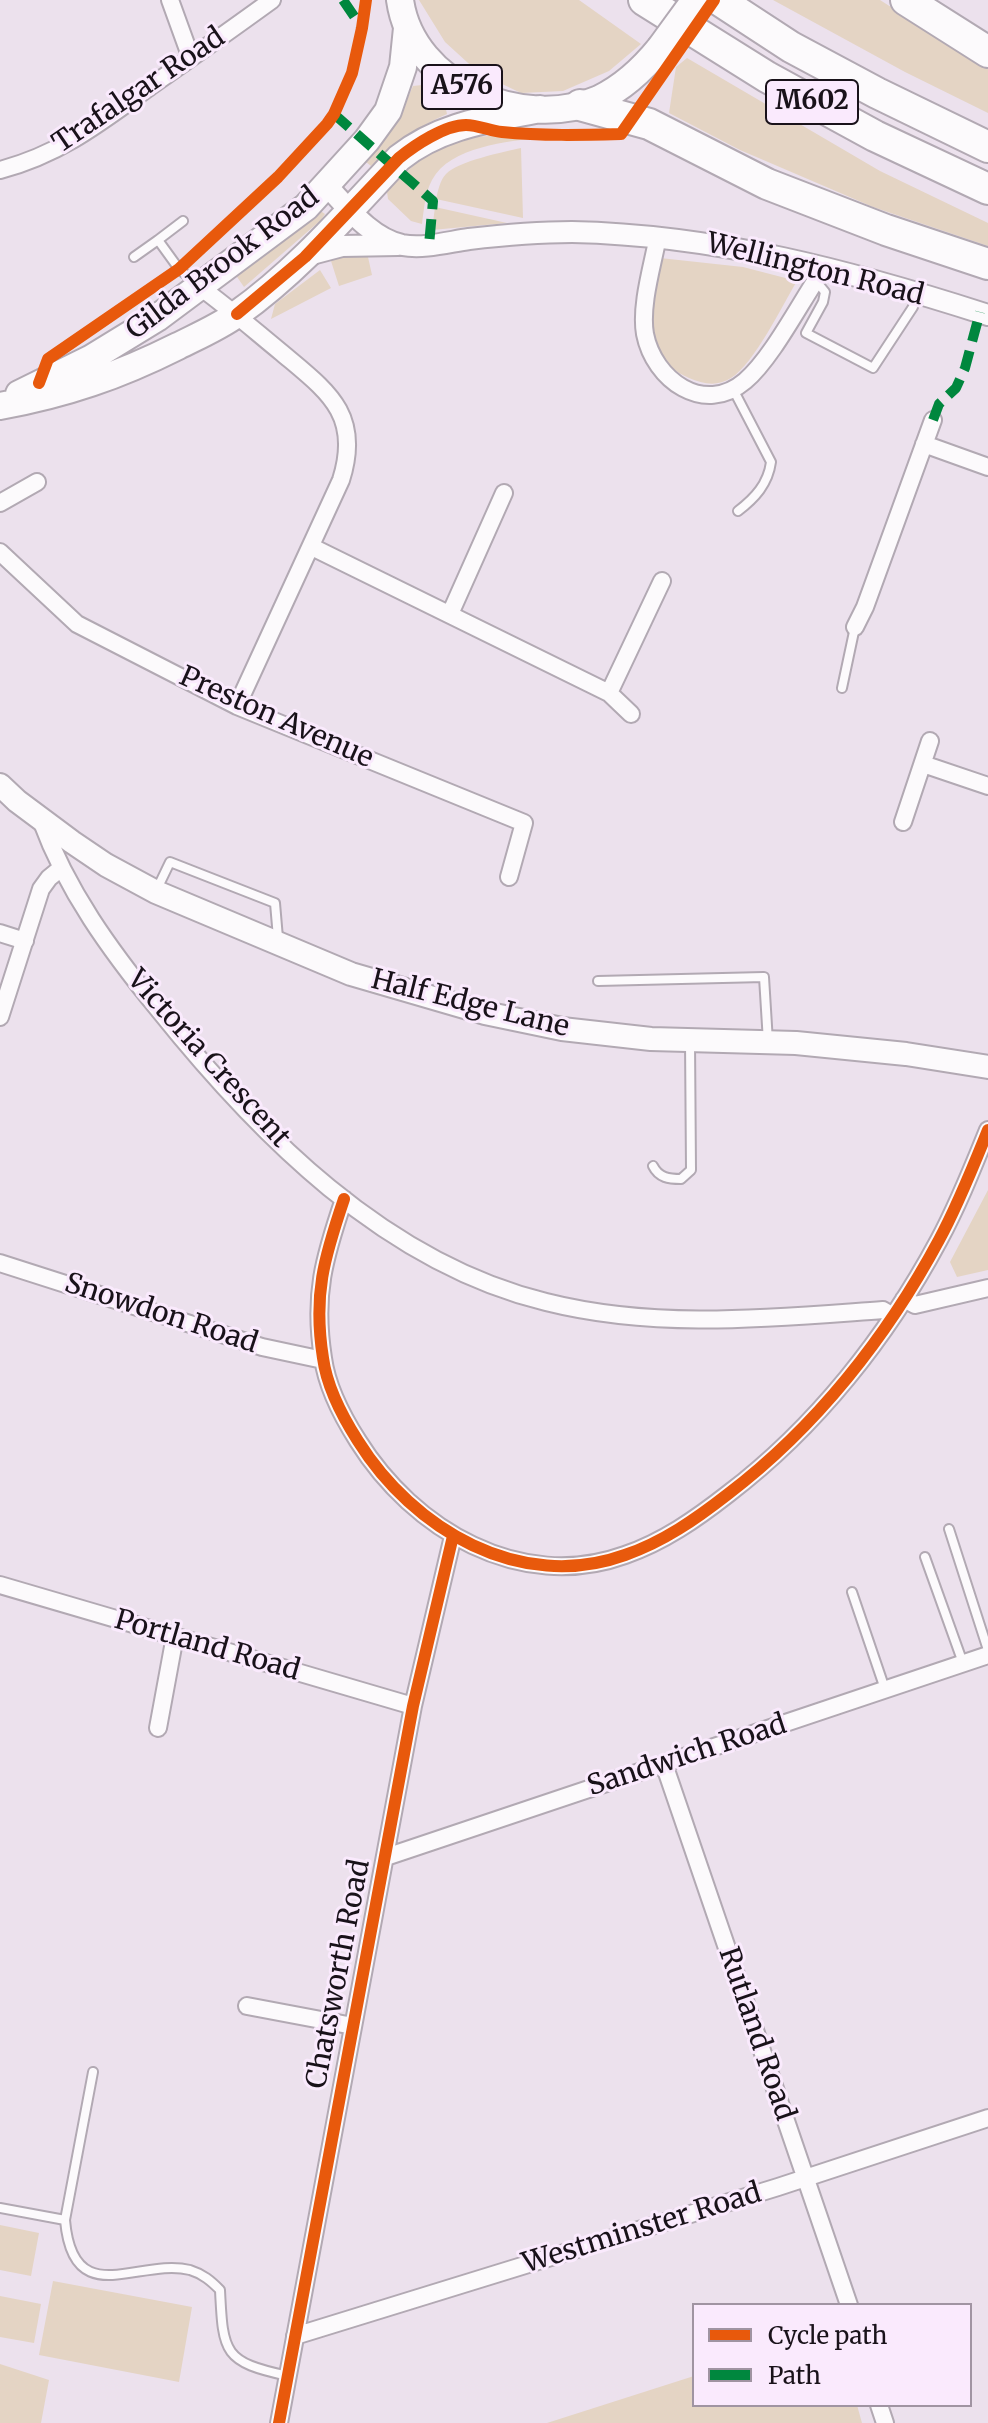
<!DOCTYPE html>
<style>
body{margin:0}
#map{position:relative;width:988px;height:2423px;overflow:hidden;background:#ece1ed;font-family:Merriweather,serif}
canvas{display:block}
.legend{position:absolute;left:692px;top:2303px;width:280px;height:104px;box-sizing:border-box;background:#faeafd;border:2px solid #a094a2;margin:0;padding:10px 14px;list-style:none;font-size:24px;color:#19121a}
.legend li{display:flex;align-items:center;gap:16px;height:40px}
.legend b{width:40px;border:2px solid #a094a2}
</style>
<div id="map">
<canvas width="988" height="2423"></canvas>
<ul class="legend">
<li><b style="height:10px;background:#e8590c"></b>Cycle path</li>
<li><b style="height:10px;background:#00873e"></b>Path</li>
</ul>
</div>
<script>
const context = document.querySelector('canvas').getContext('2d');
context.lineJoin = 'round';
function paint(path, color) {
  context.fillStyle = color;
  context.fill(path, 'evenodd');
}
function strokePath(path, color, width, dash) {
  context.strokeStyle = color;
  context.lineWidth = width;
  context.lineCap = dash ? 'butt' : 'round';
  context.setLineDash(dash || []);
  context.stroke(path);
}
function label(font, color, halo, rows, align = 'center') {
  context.font = font + ' Merriweather,serif';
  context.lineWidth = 6;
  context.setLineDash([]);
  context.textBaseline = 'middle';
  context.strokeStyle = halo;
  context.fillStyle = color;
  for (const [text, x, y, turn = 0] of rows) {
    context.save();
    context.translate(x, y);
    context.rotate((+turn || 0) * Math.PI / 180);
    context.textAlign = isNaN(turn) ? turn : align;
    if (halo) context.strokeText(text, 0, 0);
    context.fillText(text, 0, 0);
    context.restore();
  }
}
paint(new Path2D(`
 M419,0H579L641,44L609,71L563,91L521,93L479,73L445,42Z
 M773,0H880L988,69V113L905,72Z
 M687,58L880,171L988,223V246L873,207L740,150L669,113L676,67Z
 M422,85L445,105L447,114C417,127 394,143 371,166L366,162C386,138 401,115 413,86Z
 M505,135L542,137C508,142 450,146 432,180C425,193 424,209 422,224L411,221L388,199L387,192C407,168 435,146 466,139C478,136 492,136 505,135Z
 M521,148L523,218L436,199C438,191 440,180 446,174C459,161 503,152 521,148Z
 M435,207L507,223L432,230Z
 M319,210L325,214L321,220L244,287L235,274L261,259Z
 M351,253L368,257L372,275L339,286L331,261L341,254Z
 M660,258L743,267L797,281C782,306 754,364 731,378C717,387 703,384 689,378C633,352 652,305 660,258Z
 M320,270L331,288L271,319L275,304Z
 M988,1190V1270L957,1277L950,1262Z
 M0,2225L39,2233L31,2276L0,2270Z
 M53,2281L192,2307L179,2382L39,2355Z
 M0,2296L41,2304L34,2343L0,2337Z
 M0,2364L49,2380L41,2423H0Z
 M694,2376V2405H857L862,2423H547Z`), '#e4d4c4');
const service = new Path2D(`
 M158,240L183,221
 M134,257L158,240L179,269L197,284
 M816,281L825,292L823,302L806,333L873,368L913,307L916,293
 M733,389L771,462C768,484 755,498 738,511
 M842,688L855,627
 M157,889L170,862L275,903L278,938
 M598,981L764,977L768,1042
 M653,1166C659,1178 669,1179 681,1179L691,1170L690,1041
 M949,1529L988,1650
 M925,1557L963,1663
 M852,1592L885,1689
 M93,2072L65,2220C73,2313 139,2257 190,2270C203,2274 211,2281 220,2290C223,2354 224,2362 288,2376
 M0,2208L65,2220`);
const minor = new Path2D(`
 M170,0L191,58
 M0,170C61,154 101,122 151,86C191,58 232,29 272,0
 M658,236C653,264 640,305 645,334C654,380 704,416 745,381C770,360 797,309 816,280L820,266
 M200,287C229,308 255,331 282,353C327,391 362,414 341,480L237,706
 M924,444L988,467
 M0,503L37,482
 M312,547L609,693L631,714
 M0,552L77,624L237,706L524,823L509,877
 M450,614L504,493
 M855,627L865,607L933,420
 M609,693L662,581
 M923,764L988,786
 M41,820C67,891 110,950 158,1009C258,1134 385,1263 546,1302C657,1330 771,1318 883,1310L893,1316
 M903,822L930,741
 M0,933L25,941
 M0,1017L41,889L49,878L60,869
 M344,1199C324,1258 313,1295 323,1358C327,1388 342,1416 358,1441C413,1529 520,1593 625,1555C663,1542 696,1519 728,1494C816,1427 887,1337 939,1240C958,1205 973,1167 988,1130
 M0,1263L262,1347L323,1360
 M904,1299L915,1305L988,1288
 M0,1585L413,1706
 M158,1728L175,1636
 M664,1764L849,2305
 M386,1857L988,1655
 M247,2006L353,2026
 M295,2336L778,2187L988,2118
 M879,2405L885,2423
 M279,2423L413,1706L453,1536`);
const tertiary = new Path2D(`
 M327,186C348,208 371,238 402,245C424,249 448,242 469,239C503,235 538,232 572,232C717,235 851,271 988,315
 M308,255L342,246L398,245`);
const secondary = new Path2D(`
 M0,785L17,801L72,842L106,865L156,892L351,974L485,1013L562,1029L651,1039L796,1043L906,1054L988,1067`);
const primary = new Path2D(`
 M400,0C412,86 523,132 599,99C624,87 643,69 660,48
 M19,394L90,359L157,318L306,207L367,140L388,111L403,67L407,28
 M0,406C66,394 118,376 178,346C198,336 219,327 237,314C298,271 348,212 399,158C440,125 490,119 540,109`);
const motorway = new Path2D(`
 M644,0L767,77L875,136L988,189
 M719,0L791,47L877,93L988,147
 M906,0L988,52
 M580,105L649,124L767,184L886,230L988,264`);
strokePath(service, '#b2a9b3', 12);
strokePath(minor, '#b2a9b3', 20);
strokePath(tertiary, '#b2a9b3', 24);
strokePath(secondary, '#b2a9b3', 26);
strokePath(primary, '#b2a9b3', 30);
strokePath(motorway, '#b2a9b3', 34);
strokePath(service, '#fcfafc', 8);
strokePath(minor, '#fcfafc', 16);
strokePath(tertiary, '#fcfafc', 20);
strokePath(secondary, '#fcfafc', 22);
strokePath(primary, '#fcfafc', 26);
strokePath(motorway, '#fcfafc', 30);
const primaryBridge = new Path2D(`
 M660,48L695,0`);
strokePath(primaryBridge, '#b2a9b3', 30, []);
strokePath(primaryBridge, '#fcfafc', 26);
strokePath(new Path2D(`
 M343,0L362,28
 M334,114L433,201L429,245
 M933,420L939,404L956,388L965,368L980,312`), '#00873e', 10, [20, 10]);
strokePath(new Path2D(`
 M237,314L305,257L399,158C415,145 445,125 466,125C478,125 490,131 502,132C542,136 582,135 621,134L714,0
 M39,383L48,359L179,269L278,177L327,124L334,114L352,73L362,28L366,0
 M344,1199C324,1258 313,1295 323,1358C327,1388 342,1416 358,1441C413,1529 520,1593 625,1555C663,1542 696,1519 728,1494C816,1427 887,1337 939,1240C958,1205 973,1167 988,1130
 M279,2423L413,1706L453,1536`), '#e8590c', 12);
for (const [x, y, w] of [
 [462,87,80],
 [812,102,92]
]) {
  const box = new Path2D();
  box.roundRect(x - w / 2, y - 22, w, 44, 6);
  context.fillStyle = '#faeafd';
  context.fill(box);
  strokePath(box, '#19121a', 2);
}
label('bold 26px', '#19121a', null, [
 ["A576",462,87],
 ["M602",812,102]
]);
label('28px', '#19121a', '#faeafd', [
 ["Trafalgar Road",139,91,-34],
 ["Gilda Brook Road",223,264,-37],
 ["Wellington Road",815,270,14],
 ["Preston Avenue",276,718,24],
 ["Half Edge Lane",470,1004,14],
 ["Victoria Crescent",208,1059,48],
 ["Snowdon Road",161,1314,18],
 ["Portland Road",207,1646,16],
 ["Sandwich Road",687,1756,-18],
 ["Chatsworth Road",339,1974,-79],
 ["Rutland Road",756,2034,71],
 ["Westminster Road",642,2229,-17]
]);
</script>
